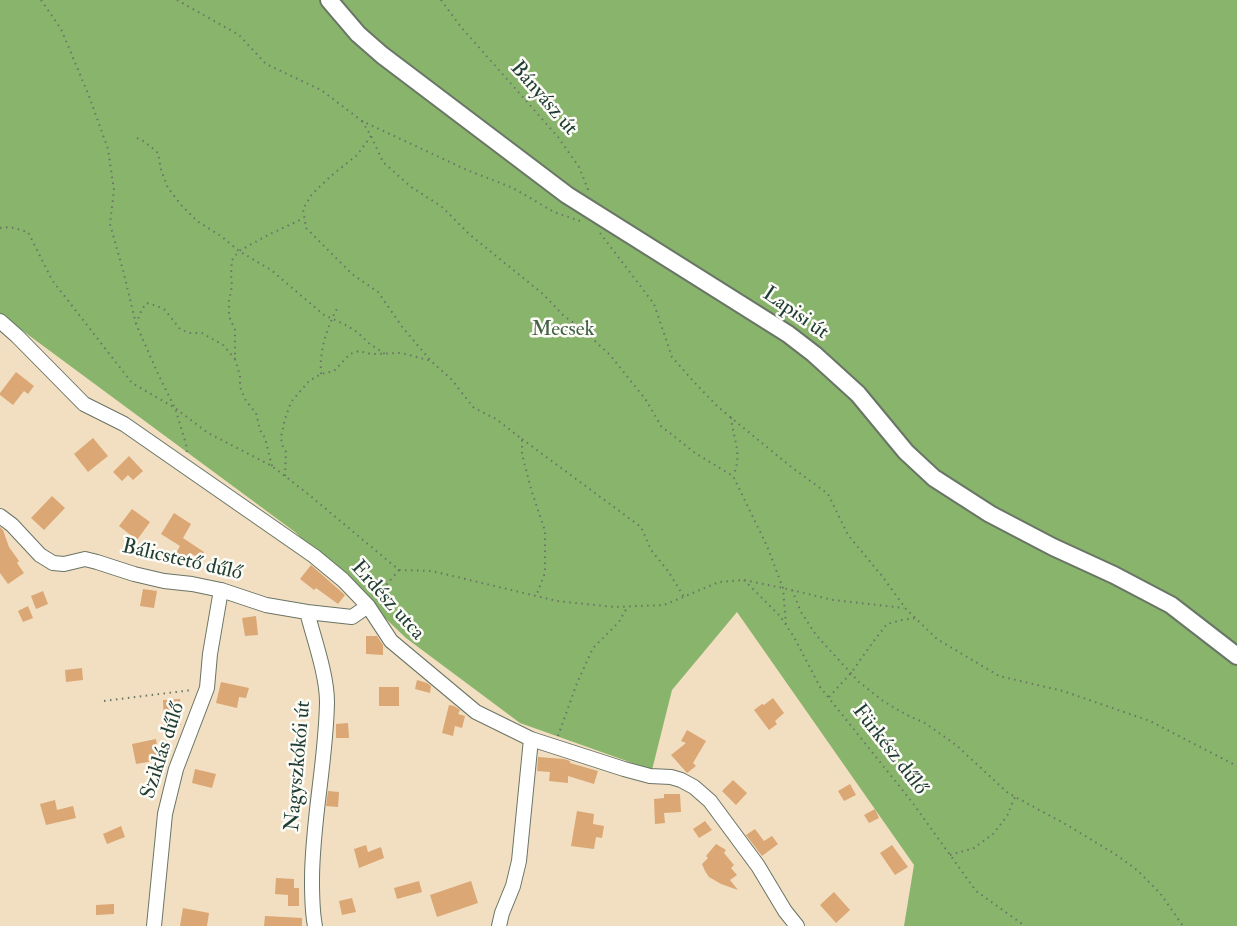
<!DOCTYPE html>
<meta charset="utf-8">
<style>
body{margin:0}
canvas{display:block;background:#f2dec1}
</style>
<canvas width="1237" height="926"></canvas>
<script>
const context = document.querySelector('canvas').getContext('2d');
context.lineJoin = 'round';
function paint(path, color) {
  context.fillStyle = color;
  context.fill(path, 'evenodd');
}
function strokePath(path, color, width, dash) {
  context.strokeStyle = color;
  context.lineWidth = width;
  context.lineCap = dash ? 'butt' : 'round';
  context.setLineDash(dash || []);
  context.stroke(path);
}
function label(font, color, halo, rows, align = 'center') {
  context.font = font + ' "IM FELL Double Pica",serif';
  context.lineWidth = 5;
  context.setLineDash([]);
  context.textBaseline = 'middle';
  context.strokeStyle = halo;
  context.fillStyle = color;
  for (const [text, x, y, turn = 0] of rows) {
    context.save();
    context.translate(x, y);
    context.rotate((+turn || 0) * Math.PI / 180);
    context.textAlign = isNaN(turn) ? turn : align;
    if (halo) context.strokeText(text, 0, 0);
    context.fillText(text, 0, 0);
    context.restore();
  }
}
paint(new Path2D(`
 M0,0H1237V926H904L914,865L737,612L672,690L652,770L520,723L406,638L295,532L0,314Z`), '#88b46c');
paint(new Path2D(`
 M16,372L34,386L28,394L24,391L13,405L0,395V393Z
 M93,438L108,456L88,472L74,454Z
 M129,456L143,471L133,480L128,475L122,481L113,472Z
 M52,496L65,508L44,530L31,518Z
 M132,509L150,522L137,540L119,526Z
 M174,513L191,524L183,538L204,552L200,559L190,553L184,563L174,557L180,546L161,534Z
 M0,527L3,530L9,547L19,561L17,563L24,573L8,584L0,573Z
 M311,565L345,595L338,604L316,588L314,590L300,579Z
 M143,589L157,591L154,608L140,606Z
 M43,591L48,604L36,609L31,596Z
 M28,606L33,618L23,622L18,611Z
 M256,616L258,635L245,636L242,618Z
 M366,636H377L383,645V655L366,654Z
 M82,668L83,680L66,682L65,670Z
 M417,680L427,683L431,686L430,693L415,689Z
 M221,682L249,688L246,698L239,697L237,708L216,703Z
 M379,687H399V706H379Z
 M773,698L784,713L775,721L777,724L769,730L754,710L762,704L764,705Z
 M180,699L181,725L164,726L163,700Z
 M449,705L454,706L460,710L458,714L465,716L462,728L455,726L453,736L442,733Z
 M348,723L349,738H336V724Z
 M687,730L706,741L693,763L696,766L687,773L671,755L686,743L681,741Z
 M156,739L159,760L136,764L132,744Z
 M538,757L564,759L570,761V763L598,771L594,784L568,776V783L549,781L550,772L537,771Z
 M195,769L216,774L212,788L192,783Z
 M733,780L747,793L736,805L722,791Z
 M850,784L856,795L844,801L838,791Z
 M328,791L339,792L338,807L326,806Z
 M664,794H680L681,812L664,813L665,823L655,824L654,799L664,798Z
 M55,800L57,810L73,806L76,818L46,825L40,804Z
 M875,809L879,818L869,823L864,815Z
 M577,811L594,814L593,824L604,826L602,838L596,837L594,849L571,846Z
 M705,821L712,830L699,838L693,829Z
 M121,826L125,837L107,844L103,834Z
 M755,829L764,841L772,836L778,844L762,856L746,835Z
 M716,844L726,850L724,853L734,865L731,868L737,875L730,880L738,890L721,884L709,877L705,871L702,864L708,858L706,856Z
 M366,845L368,852L381,847L384,858L359,868L354,849Z
 M892,845L908,867L895,875L880,853Z
 M276,878L294,879V888H299V906H288V895L275,894Z
 M419,881L422,892L397,899L394,888Z
 M471,881L478,903L437,917L430,895Z
 M834,892L850,910L836,923L820,905Z
 M352,898L356,912L342,915L339,901Z
 M114,904V914L96,915V905Z
 M183,908L209,913L207,926H180Z
 M265,916L302,918V926H264Z`), '#dba774');
const minor = new Path2D(`
 M0,321L17,336L84,404L124,424L314,556L343,580L368,606L391,641L476,712L531,739L624,769L650,776L671,777L681,780L694,787L710,801L758,866L785,911L797,926
 M0,516L12,525L40,555L53,563L64,564L85,559L97,562L134,574L164,581L192,584L221,590L266,605L307,612L352,617L368,606
 M307,612C314,639 327,675 327,702C326,762 312,821 312,880C312,896 312,911 315,926
 M154,926L165,814L176,769L207,688L210,654L221,590
 M499,926L502,913L513,886L519,861L531,739`);
const tertiary = new Path2D(`
 M329,0L358,34L382,55L567,195L788,334L814,354L858,394L906,452L934,478L990,514L1053,547L1114,575L1171,605L1237,656`);
strokePath(minor, '#697565', 16);
strokePath(tertiary, '#697565', 20);
strokePath(new Path2D(`
 M41,0L61,29L89,96L108,149L114,190L110,224L124,274L136,324L159,376L175,408L186,444L187,454
 M177,0L239,35L266,64L321,90L362,121L467,170L513,188L554,212L580,221
 M441,0L461,27L558,137L579,167L589,192
 M362,121L371,136L383,162L411,187L441,206L469,234L543,294L563,315L582,329L610,355L646,400L661,426L695,453L733,476L767,546L783,588L786,625
 M371,136L357,155L331,176L312,194L303,209L306,228L352,274L378,292L403,328L431,361L451,379L474,408L496,419L522,439V454L531,489L545,531V573L536,596
 M137,138L145,142L158,153L161,170L168,188L182,206L197,221L221,236L239,251L271,270L324,315L344,324L357,332L370,344L385,354
 M0,228L10,227L28,232L52,280L132,383L175,408L208,433L272,466L308,494L399,570L376,597
 M600,233L654,304L672,357L695,383L718,407L790,466L828,494L848,535L882,576L906,609L937,639L999,676L1063,691L1150,721L1237,766
 M136,324L142,309L147,303L157,306L165,310L180,329L189,333H202L223,345L235,359
 M321,374C319,352 327,326 338,307
 M731,417C733,439 743,454 733,476
 M522,439L641,527L651,550L668,571L684,597
 M272,466L265,438L260,430L256,413L246,401L240,387V376L235,359V330L229,316V301L232,286L231,274L232,260L239,251L268,235L304,218
 M285,476L286,452L282,445L281,437L285,419L291,402L309,381L321,374L334,371L350,354L359,351L371,354L402,353L431,361
 M399,570L432,571L557,601L614,607L664,605L719,582L744,580L783,588L833,600L904,608
 M744,580L780,616L794,637L820,687L912,802L976,891L1025,926
 M792,590L801,612L816,635L859,682L883,701L907,715L925,723L956,745L1008,793L1067,825L1115,854L1137,870L1160,893L1183,926
 M829,697L851,673L873,642L887,624L902,620L916,618
 M104,701L192,690
 M558,736L577,683L593,648L619,622L628,606
 M950,855L974,848L993,834L1007,816L1015,797`), '#697565', 2, [1.5, 4.5]);
strokePath(minor, '#fff', 14);
strokePath(tertiary, '#fff', 16);
label('21px', '#1f3d34', '#fdfcf7', [
 ["Bányász út",543,99,49],
 ["Lapisi út",795,314,35],
 ["Bálicstető dűlő",182,561,13],
 ["Erdész utca",387,601,48],
 ["Fürkész dűlő",889,750,52],
 ["Sziklás dűlő",164,751,-72],
 ["Nagyszkókói út",299,766,-85]
]);
label('21px', '#426246', '#fdfcf7', [
 ["Mecsek",563,330]
]);
</script>
